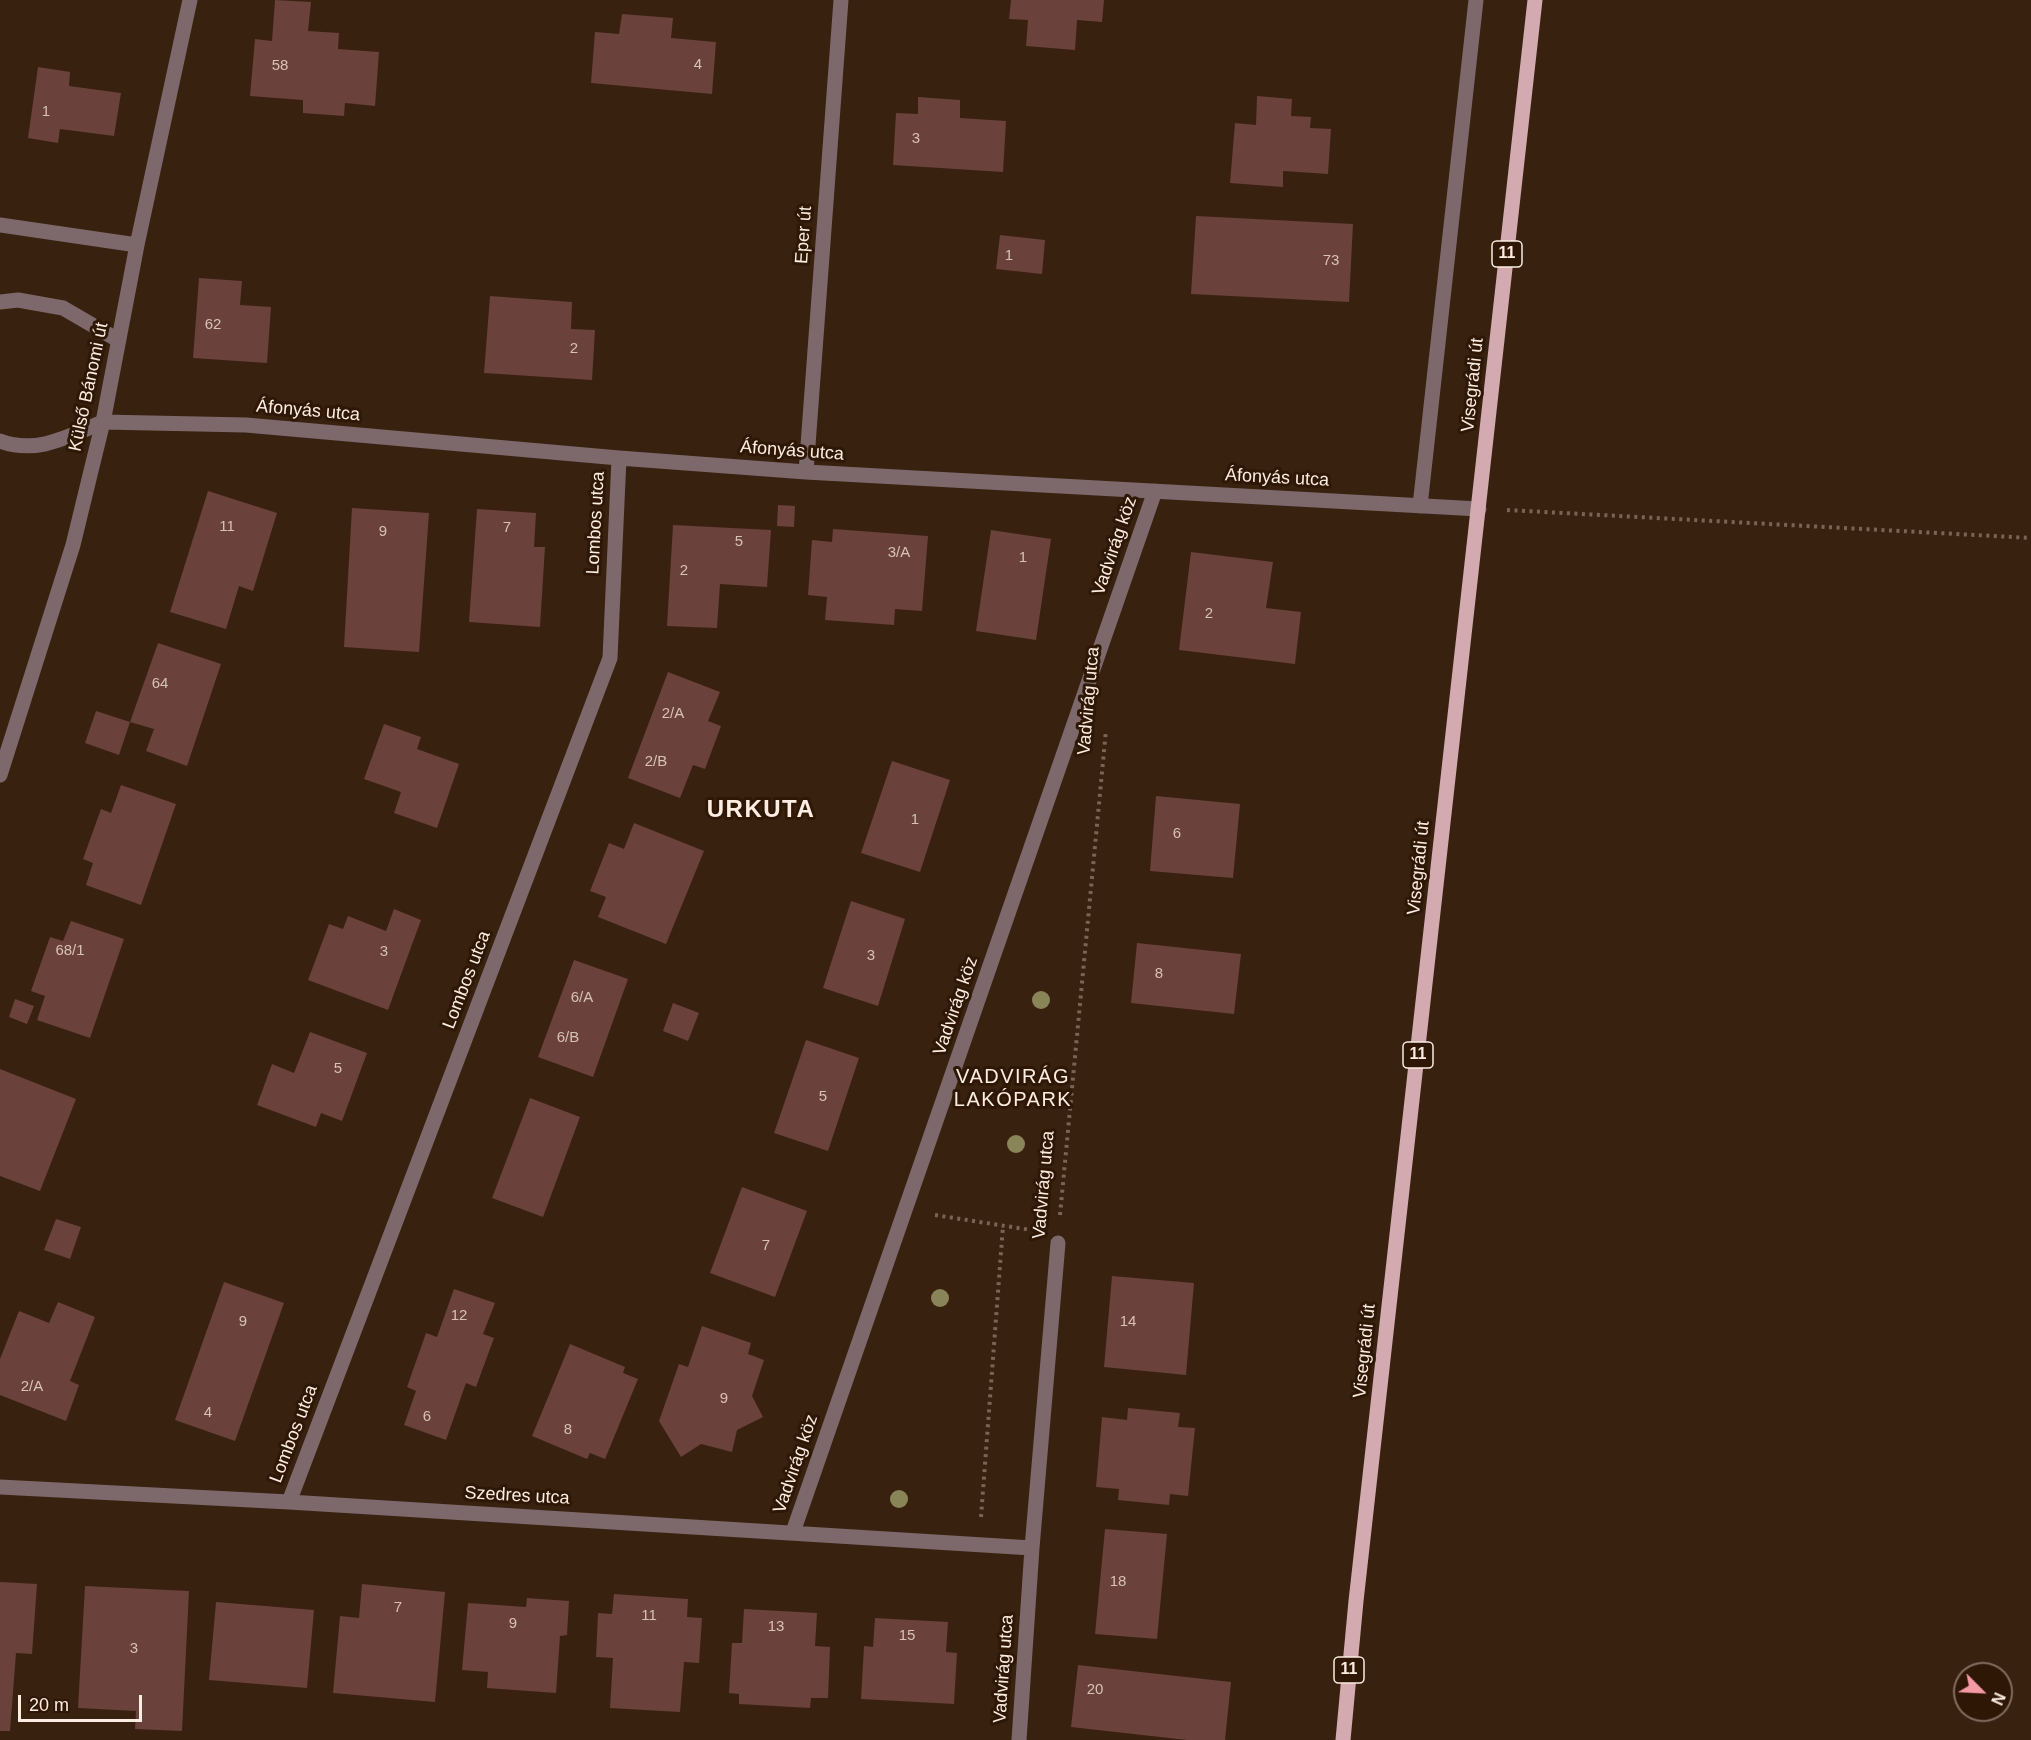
<!DOCTYPE html>
<meta charset="utf-8">
<style>
body{margin:0}
#map{position:relative;width:2031px;height:1740px;overflow:hidden;background:#392110;font-family:Arial,sans-serif}
canvas{display:block}
.north{position:absolute;left:1953px;top:1662px;width:60px;height:60px;box-sizing:border-box;background:#2f1706;border:2px solid #816c5e;border-radius:50%;rotate:114deg;font-size:16px;font-weight:700;line-height:24px;text-align:center;color:#fdece1}
.north::after{content:'';display:block;margin:auto;width:21px;height:27px;background:#f49aa5;clip-path:polygon(50% 0,100% 100%,50% 72%,0 100%)}
.scale{position:absolute;left:18px;top:1695px;width:124px;height:27px;box-sizing:border-box;border:3px solid #fdece1;border-top:0;padding-left:8px;font-size:18px;line-height:21px;white-space:nowrap;color:#fdece1;-webkit-text-stroke:4px #2f1706;paint-order:stroke}
</style>
<div id="map">
<canvas width="2031" height="1740"></canvas>
<div class="north">N</div>
<div class="scale">20 m</div>
</div>
<script>
const context = document.querySelector('canvas').getContext('2d');
context.lineJoin = 'round';
function paint(path, color) {
  context.fillStyle = color;
  context.fill(path, 'evenodd');
}
function strokePath(path, color, width, dash) {
  context.strokeStyle = color;
  context.lineWidth = width;
  context.lineCap = dash ? 'butt' : 'round';
  context.setLineDash(dash || []);
  context.stroke(path);
}
function label(font, color, halo, rows, align = 'center') {
  context.font = font + ' Arial,sans-serif';
  context.lineWidth = 6;
  context.setLineDash([]);
  context.textBaseline = 'middle';
  context.strokeStyle = halo;
  context.fillStyle = color;
  for (const [text, x, y, turn = 0] of rows) {
    context.save();
    context.translate(x, y);
    context.rotate((+turn || 0) * Math.PI / 180);
    context.textAlign = isNaN(turn) ? turn : align;
    if (halo) context.strokeText(text, 0, 0);
    context.fillText(text, 0, 0);
    context.restore();
  }
}
paint(new Path2D(`
 M275,0L311,2L308,31L339,33L338,49L379,52L375,106L345,103L344,116L303,113V100L250,96L255,39L272,41Z
 M1011,0H1104L1102,22L1077,20L1075,50L1026,46L1028,20L1009,19Z
 M622,14L673,18L671,38L716,42L712,94L591,83L595,32L619,34Z
 M38,67L70,72L69,86L121,93L114,136L60,129L58,143L28,138Z
 M1257,96L1292,99L1291,116L1311,117L1310,128L1331,129L1328,174L1283,171V187L1230,183L1235,123L1256,125Z
 M918,97L960,100V118L1006,121L1003,172L893,165L896,113L918,114Z
 M1196,216L1353,224L1349,302L1191,294Z
 M1000,235L1045,240L1042,274L996,269Z
 M199,278L242,281L240,305L271,307L267,363L193,358Z
 M490,296L572,302L571,329L595,330L592,380L484,373Z
 M208,491L277,513L253,591L239,586L226,629L170,612Z
 M778,505L795,506L794,527L777,526Z
 M352,508L429,513L419,652L344,647Z
 M477,509L536,513L534,547H545L540,627L469,622Z
 M673,525L771,530L767,587L720,584L717,628L667,626Z
 M833,529L928,536L922,611L895,609L894,625L825,620L827,597L808,595L812,540L832,542Z
 M991,530L1051,539L1036,640L976,631Z
 M1191,552L1273,562L1266,608L1301,612L1295,664L1179,650Z
 M158,643L221,664L187,766L146,751L154,729L130,722Z
 M668,672L720,692L708,721L721,726L705,769L693,765L680,798L628,778Z
 M96,711L130,722L119,755L85,743Z
 M384,724L421,737L417,749L459,764L437,828L394,813L401,792L364,779Z
 M892,761L950,780L920,872L861,853Z
 M121,785L176,804L141,905L86,885L93,863L83,859L101,809L111,813Z
 M1156,796L1240,804L1233,878L1150,871Z
 M634,823L704,851L666,944L598,917L606,897L590,891L609,843L624,849Z
 M851,901L905,919L878,1006L823,988Z
 M394,909L421,920L388,1010L308,980L329,924L343,929L348,916L386,931Z
 M71,921L124,939L90,1038L37,1020L45,996L31,991L50,937L63,941Z
 M1137,943L1241,954L1234,1014L1131,1003Z
 M574,960L628,979L593,1077L538,1057Z
 M15,999L34,1006L27,1024L9,1017Z
 M673,1003L699,1013L688,1041L663,1031Z
 M310,1032L367,1053L342,1121L321,1113L316,1127L257,1105L272,1064L294,1073Z
 M806,1040L859,1058L828,1151L774,1133Z
 M0,1069L76,1099L40,1191L0,1176Z
 M530,1098L580,1117L543,1217L492,1198Z
 M742,1187L807,1211L775,1297L710,1273Z
 M56,1219L81,1227L70,1259L44,1250Z
 M1112,1276L1194,1283L1186,1375L1104,1367Z
 M224,1282L284,1303L235,1441L175,1420Z
 M454,1289L495,1303L483,1334L494,1338L476,1387L466,1383L446,1440L404,1425L416,1391L407,1387L426,1333L437,1337Z
 M58,1302L95,1317L70,1381L79,1385L66,1421L0,1395V1359L19,1311L49,1323Z
 M702,1326L751,1343L748,1354L764,1360L752,1396L763,1417L737,1430L732,1452L701,1444L681,1457L659,1421L679,1364L688,1367Z
 M570,1344L625,1367L623,1373L638,1379L605,1459L590,1453L587,1459L532,1436Z
 M1128,1408L1180,1413L1178,1427L1195,1428L1188,1496L1170,1494L1169,1505L1118,1500L1119,1489L1096,1487L1102,1417L1127,1420Z
 M1105,1529L1167,1534L1157,1639L1095,1634Z
 M0,1582L37,1584L32,1654L16,1653L10,1731H0Z
 M362,1584L445,1592L435,1702L333,1693L340,1616L359,1618Z
 M85,1586L189,1591L182,1731L135,1729L136,1711L78,1708Z
 M614,1594L688,1599L687,1617L702,1618L699,1663L684,1662L680,1712L610,1708L613,1658L596,1657L598,1613L612,1614Z
 M527,1598L569,1601L567,1635L560,1636L556,1693L487,1688L488,1672L462,1670L468,1603L526,1607Z
 M216,1602L314,1610L307,1688L209,1680Z
 M744,1609L817,1613L815,1646L830,1647L828,1698H811L810,1708L739,1704V1694L729,1693L732,1643H742Z
 M875,1618L948,1622L946,1652L957,1653L954,1704L861,1699L864,1646L873,1647Z
 M1078,1665L1231,1682L1225,1740H1187L1071,1727Z`), '#6a413b');
strokePath(new Path2D(`
 M1507,510L2031,538
 M935,1215L1031,1230
 M1060,1215L1106,730
 M981,1517L1003,1226`), '#796455', 4, [3, 4.5]);
strokePath(new Path2D(`
 M0,302L18,300L63,308L118,340
 M0,441C37,455 69,436 103,422`), '#7d696b', 15);
strokePath(new Path2D(`
 M0,225L137,245
 M103,422L246,425L619,458L806,472L1479,509
 M806,472L841,0
 M1420,506L1476,0
 M0,775L73,545L90,475L103,422L137,245L190,0
 M0,1487L289,1502L1032,1548
 M289,1502L610,658L619,458
 M793,1532L1155,491
 M1019,1740L1032,1548L1058,1243`), '#7d696b', 15);
strokePath(new Path2D(`
 M1343,1740L1356,1601L1535,0`), '#d3aaaf', 15);
context.fillStyle = '#8a8558';
for (const [x, y] of [
 [1041,1000],
 [1016,1144],
 [940,1298],
 [899,1499]
]) {
  context.beginPath();
  context.arc(x, y, 9, 0, 2 * Math.PI);
  context.fill();
}
label('15px', '#d8c1b8', null, [
 ["4",698,65],
 ["58",280,66],
 ["1",46,112],
 ["3",916,139],
 ["1",1009,256],
 ["73",1331,261],
 ["62",213,325],
 ["2",574,349],
 ["11",227,527],
 ["7",507,528],
 ["9",383,532],
 ["5",739,542],
 ["3/A",899,553],
 ["1",1023,558],
 ["2",684,571],
 ["2",1209,614],
 ["64",160,684],
 ["2/A",673,714],
 ["2/B",656,762],
 ["1",915,820],
 ["6",1177,834],
 ["68/1",70,951],
 ["3",384,952],
 ["3",871,956],
 ["8",1159,974],
 ["6/A",582,998],
 ["6/B",568,1038],
 ["5",338,1069],
 ["5",823,1097],
 ["7",766,1246],
 ["12",459,1316],
 ["9",243,1322],
 ["14",1128,1322],
 ["2/A",32,1387],
 ["9",724,1399],
 ["4",208,1413],
 ["6",427,1417],
 ["8",568,1430],
 ["18",1118,1582],
 ["7",398,1608],
 ["11",649,1616],
 ["9",513,1624],
 ["13",776,1627],
 ["15",907,1636],
 ["3",134,1649],
 ["20",1095,1690]
]);
for (const [x, y, w] of [
 [1507,254,30],
 [1418,1055,30],
 [1349,1670,30]
]) {
  const box = new Path2D();
  box.roundRect(x - w / 2, y - 13, w, 26, 4.5);
  context.fillStyle = '#2f1706';
  context.fill(box);
  strokePath(box, '#fdece1', 1.5);
}
label('bold 16px', '#fdece1', null, [
 ["11",1507,254],
 ["11",1418,1055],
 ["11",1349,1670]
]);
label('18px', '#fdece1', '#2f1706', [
 ["Eper út",804,235,-86],
 ["Visegrádi út",1473,385,-84],
 ["Külső Bánomi út",89,387,-78],
 ["Áfonyás utca",308,411,5],
 ["Áfonyás utca",792,451,4],
 ["Áfonyás utca",1277,478,3],
 ["Lombos utca",596,523,-87],
 ["Vadvirág köz",1115,546,-71],
 ["Vadvirág utca",1089,701,-85],
 ["Visegrádi út",1419,868,-84],
 ["Lombos utca",467,980,-69],
 ["Vadvirág köz",956,1006,-71],
 ["Vadvirág utca",1044,1185,-85],
 ["Visegrádi út",1365,1351,-84],
 ["Lombos utca",294,1434,-69],
 ["Vadvirág köz",796,1464,-71],
 ["Szedres utca",517,1496,3],
 ["Vadvirág utca",1004,1669,-86]
]);
context.letterSpacing = '1.5px';
label('20px', '#fdece1', '#2f1706', [
 ["VADVIRÁG",1013,1077],
 ["LAKÓPARK",1013,1100]
]);
context.letterSpacing = '0px';
context.letterSpacing = '1.5px';
label('bold 24px', '#fdece1', '#2f1706', [
 ["URKUTA",761,810]
]);
context.letterSpacing = '0px';
</script>
